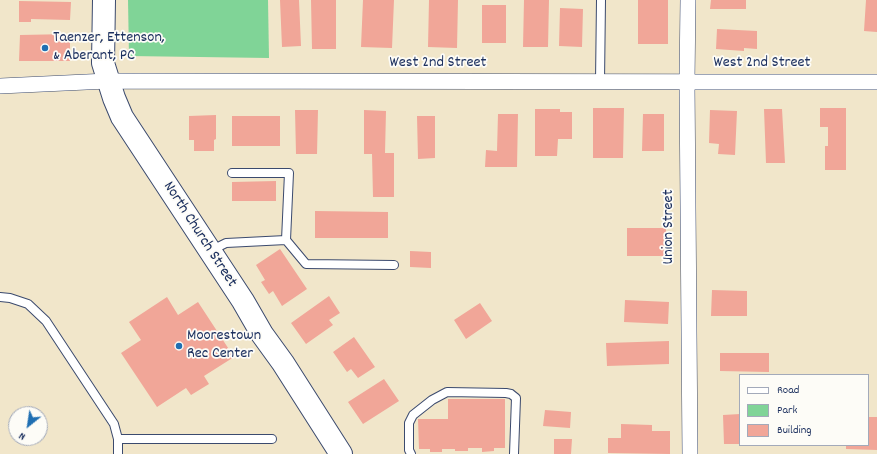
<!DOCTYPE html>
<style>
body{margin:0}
#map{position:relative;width:877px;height:454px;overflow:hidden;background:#f1e6ca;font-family:Dekko,sans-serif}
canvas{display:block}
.legend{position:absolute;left:739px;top:374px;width:130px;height:72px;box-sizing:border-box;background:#fdfcf7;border:1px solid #a3aaba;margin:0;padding:5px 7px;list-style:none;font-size:12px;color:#1b2f5e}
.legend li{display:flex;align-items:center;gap:8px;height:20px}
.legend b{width:20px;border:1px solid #a3aaba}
.north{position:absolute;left:8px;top:406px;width:40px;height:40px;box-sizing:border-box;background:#fdfcf7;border:1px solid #a3aaba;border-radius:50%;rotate:210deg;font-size:11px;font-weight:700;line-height:16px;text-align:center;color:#1b2f5e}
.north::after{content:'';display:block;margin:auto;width:14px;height:18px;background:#1f6fb2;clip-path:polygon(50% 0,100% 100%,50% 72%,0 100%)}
</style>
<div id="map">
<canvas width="877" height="454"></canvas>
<ul class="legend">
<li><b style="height:5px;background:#fff"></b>Road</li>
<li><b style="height:11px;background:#80d497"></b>Park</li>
<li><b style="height:11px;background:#f1a698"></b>Building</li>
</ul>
<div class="north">N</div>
</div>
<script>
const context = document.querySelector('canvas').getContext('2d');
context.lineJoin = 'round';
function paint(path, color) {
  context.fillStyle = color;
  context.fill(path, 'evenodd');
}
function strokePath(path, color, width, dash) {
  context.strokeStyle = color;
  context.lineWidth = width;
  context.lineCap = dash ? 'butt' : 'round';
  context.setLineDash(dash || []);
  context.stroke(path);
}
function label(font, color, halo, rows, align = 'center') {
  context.font = font + ' Dekko,sans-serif';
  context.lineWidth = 3.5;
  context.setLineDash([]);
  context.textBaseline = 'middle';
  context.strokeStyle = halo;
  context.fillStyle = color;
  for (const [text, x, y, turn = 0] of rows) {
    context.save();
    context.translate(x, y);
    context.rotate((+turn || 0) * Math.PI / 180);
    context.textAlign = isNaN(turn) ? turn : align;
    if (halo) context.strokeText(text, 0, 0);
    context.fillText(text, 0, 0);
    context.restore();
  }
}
paint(new Path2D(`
 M128,0H268L269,58L129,56Z`), '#80d497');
paint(new Path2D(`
 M280,0H299L301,46L282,47Z
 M311,0H336V49H312Z
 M363,0H394L392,48L361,47Z
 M429,0H458L457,48L428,47Z
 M524,0H549L548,47H523Z
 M638,0H668V44H638Z
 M711,0H746V9H710Z
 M866,0H877V32L864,31Z
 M19,1L71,2L70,20L31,19V22H19Z
 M482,5H506V43H482Z
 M560,8L583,9L582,47L559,46Z
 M717,29L757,31V49L744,48V51L716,49Z
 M70,34V61H19L20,35Z
 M593,108H624L623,158H593Z
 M820,108H846V170H825V146H828V127H820Z
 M535,109H560V112H572V139H558L557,156H535Z
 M764,109H782L785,163H766Z
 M295,110H318L317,154H296Z
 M364,110L386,111L385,153H394V197H373L372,154H364Z
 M710,110L737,111L735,155L718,154L719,144L709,143Z
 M498,114H518L517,167H485L486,150L497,151Z
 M643,114H664V151H642Z
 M216,115V139L214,140V151H194V140H189V116Z
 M232,116H280V146H232Z
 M417,116H435V158L418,159Z
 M276,181V201H232V182Z
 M315,211L388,212V238H315Z
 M627,228H666V256H627Z
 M280,249L307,289L282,306L273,291L269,294L261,282L265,280L256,265Z
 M410,251L431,252V268L410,267Z
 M712,290L747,291V316H711Z
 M329,296L340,313L329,320L333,325L306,344L291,323Z
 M167,297L178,315L198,302L234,357L204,376L209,384L191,395L186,388L157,407L121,353L141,340L129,322Z
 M625,300L669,302L668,324L624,322Z
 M480,303L492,321L466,339L454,320Z
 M354,337L375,367L358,378L351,369L347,372L333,352Z
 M669,341V364L607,366L606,343Z
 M720,353H769V372L720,371Z
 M384,379L399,401L363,424L348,402Z
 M448,399H505V448H494V451L482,452V448H468V451H455V449H442V452H430V449H419L418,419H448Z
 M545,410L571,412L570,428L543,426Z
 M740,414V444H724L723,415Z
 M868,417H877V450L846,449V445H868Z
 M621,424L652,425V431H670V454L608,453V438H621Z
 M554,439H572L571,454H554Z`), '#f1a698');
const lane = new Path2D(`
 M600,82L601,0
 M232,173H289L286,240
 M210,251L226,243L286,240L306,264L394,265
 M0,297L10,298L28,304L46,321L114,424L118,439
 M118,454V439H272
 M411,454L409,450V423L413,415L432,400L447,392L506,393L511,394L516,398L514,454`);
const street = new Path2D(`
 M688,0L687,82L690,454
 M0,86L108,81L877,82`);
const secondary = new Path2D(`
 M104,0L103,63L114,98L122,117L243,301L262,334L283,363L341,454`);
strokePath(lane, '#3b4a6e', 10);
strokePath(street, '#3b4a6e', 16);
strokePath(secondary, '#3b4a6e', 24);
strokePath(lane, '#fff', 8);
strokePath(street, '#fff', 15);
strokePath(secondary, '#fff', 22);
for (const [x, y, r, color] of [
 [45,48,4,"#1f6fb2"],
 [179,346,4,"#1f6fb2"]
]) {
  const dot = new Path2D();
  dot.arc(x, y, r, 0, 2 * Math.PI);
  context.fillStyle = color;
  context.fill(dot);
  strokePath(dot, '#fdfcf7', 1.5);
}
label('16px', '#1b2f5e', '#fdfcf7', [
 ["Taenzer, Ettenson,",53,39],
 ["& Aberant, PC",53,57],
 ["Moorestown",187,337],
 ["Rec Center",187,355]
], 'left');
label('16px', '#1b2f5e', '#fdfcf7', [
 ["West 2nd Street",438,64],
 ["West 2nd Street",762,64],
 ["Union Street",670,227,-90],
 ["North Church Street",199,235,57]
]);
</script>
